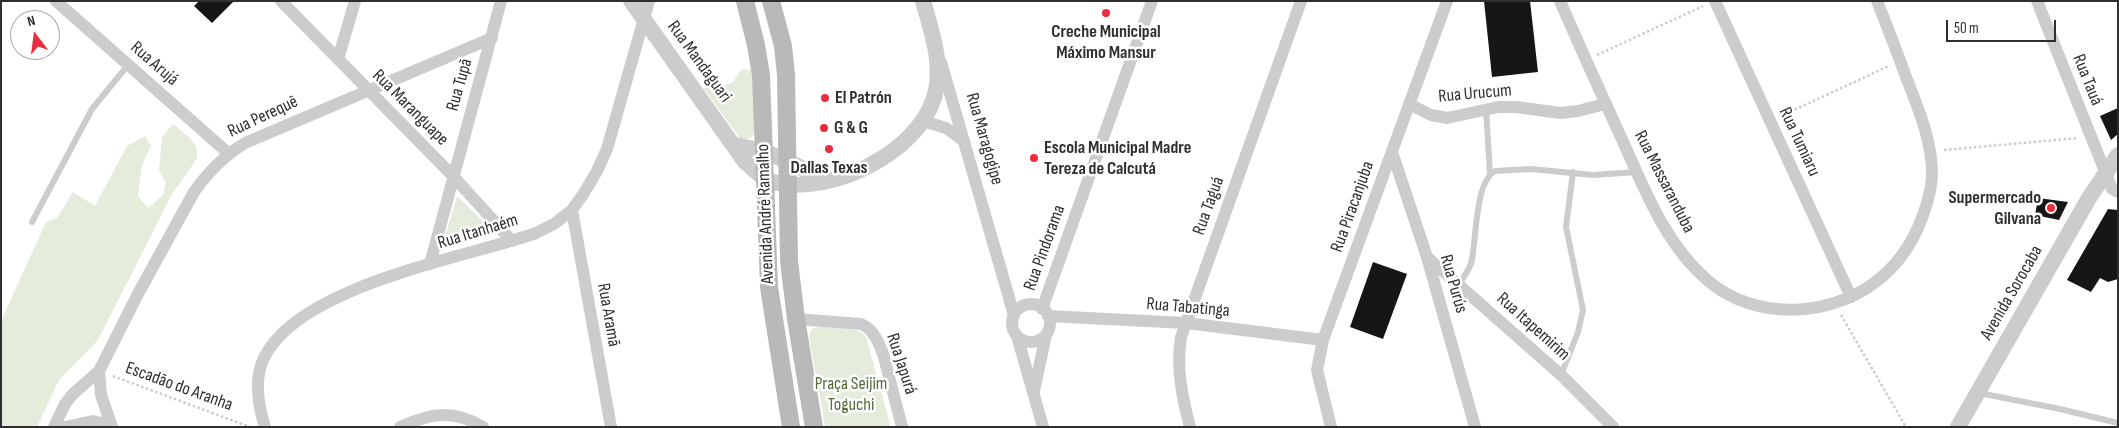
<!DOCTYPE html>
<meta charset="utf-8">
<style>
body{margin:0}
#map{position:relative;width:2119px;height:428px;overflow:hidden;background:#fff;font-family:"Sofia Sans Condensed",sans-serif}
canvas{display:block}
.frame{position:absolute;inset:0;border:2px solid #2f2f2f;pointer-events:none}
.north{position:absolute;left:10px;top:10px;width:50px;height:50px;box-sizing:border-box;background:#fff;border:1px solid #acacac;border-radius:50%;rotate:345deg;font-size:14px;font-weight:700;line-height:20px;text-align:center;color:#2f2f2f}
.north::after{content:'';display:block;margin:auto;width:18px;height:22px;background:#eb2c3f;clip-path:polygon(50% 0,100% 100%,50% 72%,0 100%)}
.scale{position:absolute;left:1946px;top:20px;width:110px;height:22px;box-sizing:border-box;border:2px solid #2f2f2f;border-top:0;padding-left:6px;font-size:15px;line-height:18px;white-space:nowrap;color:#2f2f2f;-webkit-text-stroke:4px #fff;paint-order:stroke}
</style>
<div id="map">
<canvas width="2119" height="428"></canvas>
<div class="frame"></div>
<div class="north">N</div>
<div class="scale">50 m</div>
</div>
<script>
const context = document.querySelector('canvas').getContext('2d');
context.lineJoin = 'round';
function paint(path, color) {
  context.fillStyle = color;
  context.fill(path, 'evenodd');
}
function strokePath(path, color, width, dash) {
  context.strokeStyle = color;
  context.lineWidth = width;
  context.lineCap = dash ? 'butt' : 'round';
  context.setLineDash(dash || []);
  context.stroke(path);
}
function label(font, color, halo, rows, align = 'center') {
  context.font = font + ' "Sofia Sans Condensed",sans-serif';
  context.lineWidth = 5;
  context.setLineDash([]);
  context.textBaseline = 'middle';
  context.strokeStyle = halo;
  context.fillStyle = color;
  for (const [text, x, y, turn = 0] of rows) {
    context.save();
    context.translate(x, y);
    context.rotate((+turn || 0) * Math.PI / 180);
    context.textAlign = isNaN(turn) ? turn : align;
    if (halo) context.strokeText(text, 0, 0);
    context.fillText(text, 0, 0);
    context.restore();
  }
}
paint(new Path2D(`
 M742,69L752,70L756,130L752,137L745,140L740,138L703,88L709,84L717,87L732,83Z
 M173,124C184,133 202,144 196,160L172,194L98,340L59,380L37,427H1V321L46,222L57,218L73,192L95,206L127,146L145,136L151,146L142,165L138,196L148,208L163,195L166,183L159,170L162,137Z
 M457,196L488,226L489,230L486,234L448,244L445,237Z
 M819,327L856,330L861,332L866,337L891,427H825L809,336L812,329Z`), '#e5ecdc');
paint(new Path2D(`
 M199,1H234L212,23L194,6Z
 M1484,1H1530L1538,72L1492,77Z
 M2118,108V134L2111,140L2100,116Z
 M2038,198L2068,202L2059,220L2035,215Z
 M2108,209L2118,210V279L2108,282L2100,278L2091,292L2067,280Z
 M1373,262L1407,274L1383,339L1350,327Z`), '#161616');
strokePath(new Path2D(`
 M1597,55L1703,6
 M1781,116L1889,66
 M1944,150L2078,138
 M1841,315L1906,427
 M113,376L250,427`), '#ccc', 2.5, [2.5, 2.5]);
strokePath(new Path2D(`
 M1486,109L1490,174
 M32,222L92,109L128,65
 M1459,285C1463,278 1468,271 1471,264C1477,241 1474,183 1495,171L1531,169L1593,175L1637,172
 M1561,375L1578,332L1583,310L1566,227L1573,172
 M1979,393L2060,409L2118,423`), '#ccc', 6);
strokePath(new Path2D(`
 M56,1L228,153
 M281,1L453,176L512,241
 M1560,1C1581,49 1603,98 1625,146C1646,193 1666,244 1706,279C1755,323 1837,318 1884,275C1901,260 1914,239 1922,218C1927,204 1932,189 1932,174C1932,140 1918,108 1906,77C1897,52 1887,26 1877,1
 M1715,1L1851,297
 M2037,1L2112,189L2118,192
 M338,59L355,1
 M941,62L1014,315
 M1409,104L1431,115L1447,118L1498,107H1516L1560,113L1578,111L1605,104
 M923,121L946,128L964,141
 M1392,152L1427,257L1475,427
 M572,210L611,427
 M1427,257L1561,375L1613,427
 M430,264L501,1
 M1012 323a19 19 0 1 1 38 0a19 19 0 1 1-38 0Z
 M1042,309L1152,1
 M1048,316L1186,323L1323,340
 M796,319L861,324C874,329 880,345 884,357L902,427
 M1017,336L1043,427
 M99,371L101,395L112,427
 M1034,391L1046,335
 M54,427L65,404L73,394L99,371L139,292L194,192C208,172 224,156 245,143L492,38
 M65,427L93,421L111,425
 M265,427C258,405 254,381 263,360C295,286 465,258 536,233L554,224L572,210L584,193L597,171L607,149L649,1
 M400,427C431,413 453,409 483,427
 M1190,427C1182,397 1176,368 1181,337L1301,1
 M1331,427L1317,370L1323,340L1447,1`), '#ccc', 12);
strokePath(new Path2D(`
 M631,1L745,162C755,170 764,181 777,183C832,194 916,154 934,98C944,66 932,33 923,1
 M735,145L764,151L828,180
 M1958,427L2089,198L2118,155`), '#ccc', 16);
strokePath(new Path2D(`
 M745,1L756,45L761,75L769,287L791,427
 M771,1L783,46L786,75L789,261L796,319L814,427`), '#b9b9b9', 18);
for (const [x, y, r, color] of [
 [1106,13,5,"#eb2c3f"],
 [825,98,5,"#eb2c3f"],
 [824,128,5,"#eb2c3f"],
 [829,149,5,"#eb2c3f"],
 [1034,158,5,"#eb2c3f"],
 [2051,208,5,"#eb2c3f"]
]) {
  const dot = new Path2D();
  dot.arc(x, y, r, 0, 2 * Math.PI);
  context.fillStyle = color;
  context.fill(dot);
  strokePath(dot, '#fff', 2);
}
label('bold 18px', '#2f2f2f', '#fff', [
 ["Creche Municipal",1106,32,"center"],
 ["Máximo Mansur",1106,53,"center"],
 ["El Patrón",835,98],
 ["G & G",834,128],
 ["Escola Municipal Madre",1044,148],
 ["Tereza de Calcutá",1044,169],
 ["Dallas Texas",829,168,"center"],
 ["Supermercado",2041,198,"right"],
 ["Gilvana",2041,219,"right"]
], 'left');
label('18px', '#2f2f2f', '#fff', [
 ["Rua Mandaguari",699,62,54],
 ["Rua Arujá",154,64,41],
 ["Rua Tauá",2087,80,68],
 ["Rua Tupã",460,85,-74],
 ["Rua Urucum",1475,94,-5],
 ["Rua Maranguape",410,108,45],
 ["Rua Perequê",263,117,-25],
 ["Rua Maragogipe",984,139,74],
 ["Rua Tumiaru",1799,142,65],
 ["Rua Massaranduba",1664,182,63],
 ["Rua Taguá",1209,206,-70],
 ["Rua Piracanjuba",1353,207,-70],
 ["Avenida André Ramalho",766,214,-92],
 ["Rua Itanhaém",478,232,-17],
 ["Rua Pindorama",1045,248,-70],
 ["Rua Purús",1453,284,74],
 ["Avenida Sorocaba",2012,293,-60],
 ["Rua Tabatinga",1188,308,5],
 ["Rua Aramã",608,315,80],
 ["Rua Itapemirim",1533,327,42],
 ["Rua Japurá",901,364,72],
 ["Escadão do Aranha",179,387,20]
]);
label('18px', '#536c3a', '#fff', [
 ["Praça Seijim",851,384],
 ["Toguchi",851,405]
]);
</script>
